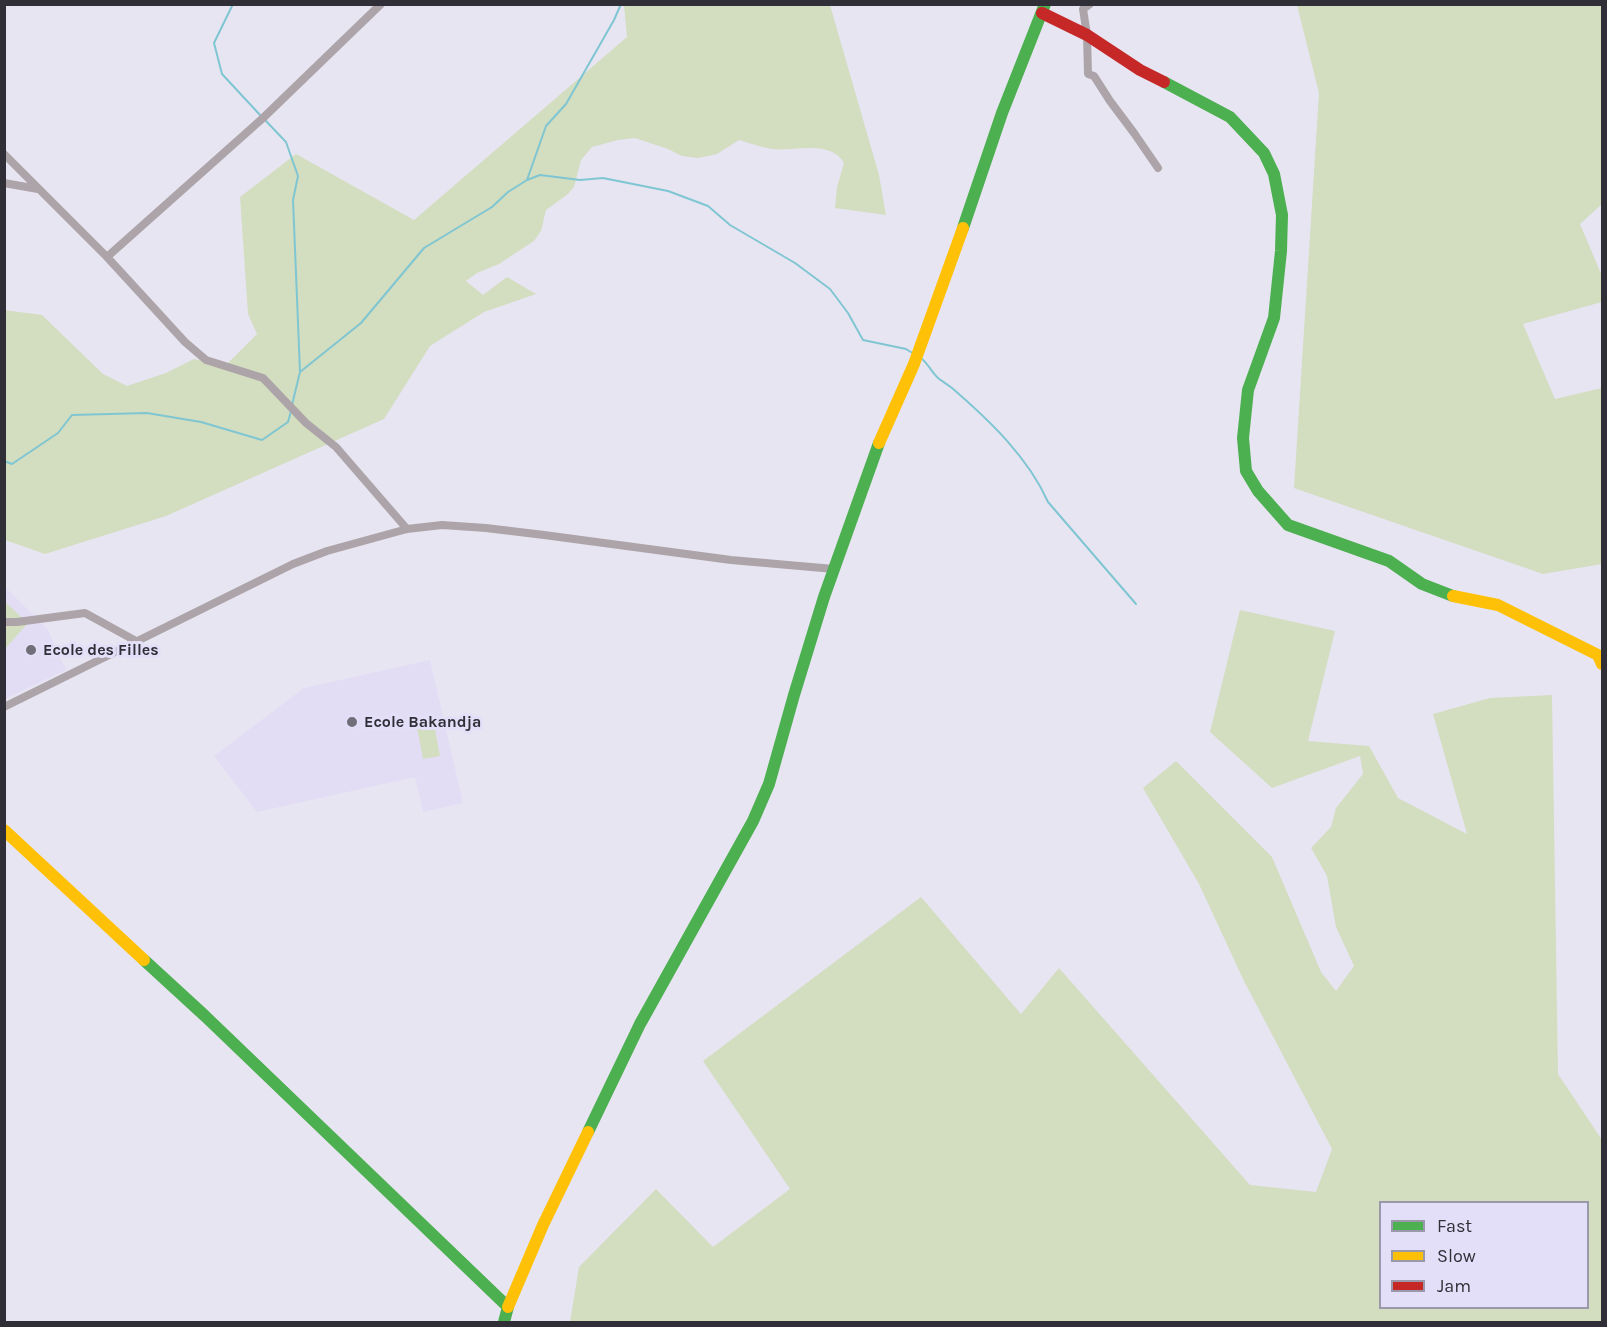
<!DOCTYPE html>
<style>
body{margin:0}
#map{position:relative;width:1607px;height:1327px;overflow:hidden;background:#e8e5f2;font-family:Karla,sans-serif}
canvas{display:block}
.frame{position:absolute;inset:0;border:6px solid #302e37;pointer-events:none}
.legend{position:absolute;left:1379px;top:1201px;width:210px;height:108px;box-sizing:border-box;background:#e4dff8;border:2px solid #9c98ab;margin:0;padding:8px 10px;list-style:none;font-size:18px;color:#302e37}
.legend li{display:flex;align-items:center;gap:12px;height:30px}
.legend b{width:30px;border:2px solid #9c98ab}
</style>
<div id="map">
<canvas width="1607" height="1327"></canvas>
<div class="frame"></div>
<ul class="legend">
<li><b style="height:8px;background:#4caf50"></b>Fast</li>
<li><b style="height:8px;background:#ffc107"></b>Slow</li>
<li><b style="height:8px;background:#c62828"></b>Jam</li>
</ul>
</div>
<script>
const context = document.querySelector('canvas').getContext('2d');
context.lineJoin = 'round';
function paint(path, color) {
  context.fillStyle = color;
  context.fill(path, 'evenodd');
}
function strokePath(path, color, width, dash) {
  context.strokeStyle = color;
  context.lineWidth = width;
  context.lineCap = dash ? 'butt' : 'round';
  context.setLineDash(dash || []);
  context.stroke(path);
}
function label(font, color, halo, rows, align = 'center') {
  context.font = font + ' Karla,sans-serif';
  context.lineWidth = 6;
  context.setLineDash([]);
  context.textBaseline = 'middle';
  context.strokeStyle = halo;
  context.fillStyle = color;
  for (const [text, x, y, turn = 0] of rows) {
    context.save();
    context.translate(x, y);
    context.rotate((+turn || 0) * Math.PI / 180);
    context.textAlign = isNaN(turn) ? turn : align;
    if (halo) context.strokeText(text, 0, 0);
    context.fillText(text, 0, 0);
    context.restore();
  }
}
paint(new Path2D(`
 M4,586L48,630L66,670L5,699Z
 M430,660L463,803L423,812L415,777L257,812L214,756L304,688Z`), '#e2ddf5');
paint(new Path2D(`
 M624,5H830L879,175L886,215L835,208L837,187L844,163C830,139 793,152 772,149C761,147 750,143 739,140L717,154L698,158L682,156L668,149L635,138L618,140L592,147L581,160L574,187L568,194L546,210L541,231L534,241L499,264L477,273L466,281L483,295L507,277L536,294L484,312L430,346L384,419L166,516L45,554L5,540L4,310L42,315L103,374L127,386L166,373L194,359L225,366L257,334L248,314L240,197L296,154L414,220L627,37Z
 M1297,5H1602V204L1580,224L1602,276V302L1523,324L1555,399L1602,388V564L1543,574L1294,488L1319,93Z
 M5,602L28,623L5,649Z
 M1240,610L1335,631L1308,741L1369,746L1398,798L1467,834L1433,714L1490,698L1552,695L1558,1074L1602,1140V1322H570L579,1267L656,1189L713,1247L790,1189L703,1061L921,897L1021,1014L1059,968L1250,1185L1316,1192L1332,1149L1244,981L1199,884L1143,788L1176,761L1272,857L1321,972L1336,991L1354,966L1336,927L1327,876L1311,848L1331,827L1336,808L1363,774L1360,756L1272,788L1210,732ZM1588,1202V1308H1380V1202Z
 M434,724L440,756L423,759L417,727Z`), '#d3ddc0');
strokePath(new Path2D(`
 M233,4L214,43L222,74L261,116
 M265,120L286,142L298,176L293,200L300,372L292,405
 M527,180L546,126L566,104L614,20L621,4
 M922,359C928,364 931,371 937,377C941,381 947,384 952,388C989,420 1028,457 1048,502L1136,604
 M300,372L361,323L424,248L492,207L508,192L527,180L540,175L580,180L603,178L668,191L708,206L730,225L795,263L830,289L848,313L863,340L906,349L914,354
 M4,461L12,464L58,433L72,415L147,413L201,422L262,440L288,422L291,411`), '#7fc6d2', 2);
strokePath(new Path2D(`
 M1090,4L1083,9L1087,35L1088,74L1094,76L1110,101L1134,133L1158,168
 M4,154L107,257L185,342L206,360L263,378L306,423L336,447L407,529
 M4,183L38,189
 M107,257L263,118L381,4
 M4,622H17L85,613L136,641
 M4,707L293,564L327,551L407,529L442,525L486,528L544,535L731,560L834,569`), '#aca4a8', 8);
strokePath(new Path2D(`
 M1164,82L1230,117L1264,153L1274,174L1282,215L1281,251L1274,318L1248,390L1243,438L1246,471L1258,491L1288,525L1389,561L1422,584L1453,596
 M963,228L1002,113L1045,4
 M144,960L205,1016L508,1307L504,1322
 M588,1132L640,1024L753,821L769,784L794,695L824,597L879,443`), '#4caf50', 12);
strokePath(new Path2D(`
 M879,443L914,364L963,228
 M1453,596L1498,605L1598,655L1602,664
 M4,830L144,960
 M508,1307L543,1225L588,1132`), '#ffc107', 12);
strokePath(new Path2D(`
 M1042,13L1087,35L1140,70L1164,82`), '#c62828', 12);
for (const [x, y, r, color] of [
 [31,650,6,"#706e78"],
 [352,722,6,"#706e78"]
]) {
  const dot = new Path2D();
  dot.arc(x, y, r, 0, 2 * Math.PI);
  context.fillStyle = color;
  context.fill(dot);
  strokePath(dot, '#e4dff8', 2);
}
label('bold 16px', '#302e37', '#e4dff8', [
 ["Ecole des Filles",43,650],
 ["Ecole Bakandja",364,722]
], 'left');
</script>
